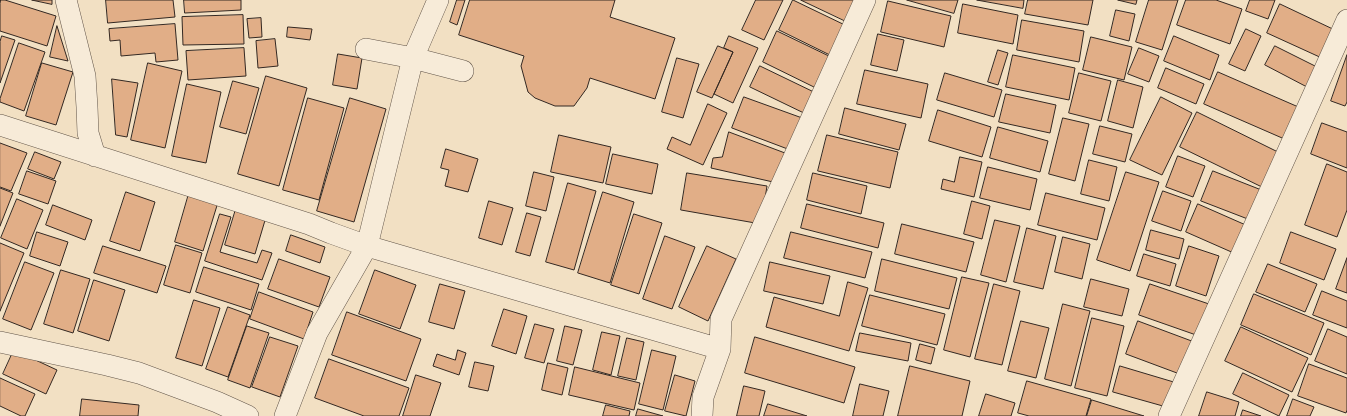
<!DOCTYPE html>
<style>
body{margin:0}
canvas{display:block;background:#f2e0c3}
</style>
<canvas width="1347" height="416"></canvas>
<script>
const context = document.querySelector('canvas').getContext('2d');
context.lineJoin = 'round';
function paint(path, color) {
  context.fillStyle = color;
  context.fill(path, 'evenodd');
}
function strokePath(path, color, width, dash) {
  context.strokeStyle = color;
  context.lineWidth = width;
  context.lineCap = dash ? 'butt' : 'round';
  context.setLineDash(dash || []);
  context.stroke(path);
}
const building = new Path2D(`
 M1,0H5L56,16L47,46L0,31V4Z
 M32,0H52V4Z
 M106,0H173L175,17L108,23Z
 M184,0H241V10L185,13Z
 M457,0H465L457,25L450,22Z
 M470,0H615L610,17L675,38L655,99L590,78L587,88L574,106H555L535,98L528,92L521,66L524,56L459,35Z
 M756,0H783L764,40L742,30Z
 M793,0L849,27L834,57L779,30Z
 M801,0H861L850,23Z
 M907,0H958L954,13Z
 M977,0H1024L1023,8Z
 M1028,0H1093L1088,25L1025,14Z
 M1118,0H1137L1136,4Z
 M1149,0H1178L1162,50L1136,42Z
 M1186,0H1216L1242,9L1230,44L1177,25Z
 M1250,0H1275L1268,19L1246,11Z
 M888,1L951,16L944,47L881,32Z
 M963,4L1018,15L1013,44L958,33Z
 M1280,4L1337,31L1324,59L1267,33Z
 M1116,10L1135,14L1129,41L1110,36Z
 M243,15L244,44L183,45L182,17Z
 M261,18L262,37L249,38L247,19Z
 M1022,20L1084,31L1079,62L1017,50Z
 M175,24L178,60L156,62L155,53L121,56L120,40L110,41L109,29Z
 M57,26L68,61L50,57Z
 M288,27L312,29L310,40L287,37Z
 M1246,29L1261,36L1245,71L1229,64Z
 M777,31L833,58L818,89L763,62Z
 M878,34L904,40L897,71L871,65Z
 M2,36L15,40L0,83V42Z
 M729,36L758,48L733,103L714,94L733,52L724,48Z
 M1174,36L1219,55L1210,80L1164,61Z
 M1091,37L1132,47L1124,80L1083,70Z
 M275,39L278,66L258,68L256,41Z
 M19,43L45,52L24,111L0,102V99Z
 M718,46L733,52L712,98L697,92Z
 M1275,46L1317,67L1307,87L1265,65Z
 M244,48L246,76L188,80L186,51Z
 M1139,48L1159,56L1149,82L1128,74Z
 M998,50L1008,53L998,85L988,82Z
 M338,54L362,58L357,89L333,85Z
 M1013,55L1075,68L1069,100L1006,87Z
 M1347,55V102L1345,106L1331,101Z
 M677,58L699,64L683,118L662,112Z
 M42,63L73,72L56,125L26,116Z
 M148,63L182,71L165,148L131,140Z
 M760,66L818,94L808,115L750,87Z
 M1166,68L1204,84L1196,104L1158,88Z
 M865,70L928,84L921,118L857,104Z
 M1218,72L1303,109L1289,141L1204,104Z
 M945,73L1002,90L994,117L937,100Z
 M1079,73L1111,81L1101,121L1069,113Z
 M266,76L307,88L279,186L238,174Z
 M112,79L138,83L127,137L116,135Z
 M1118,80L1143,87L1133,128L1108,121Z
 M233,81L259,88L246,134L220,127Z
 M187,84L221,92L206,163L172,156Z
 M1006,94L1056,105L1050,133L999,122Z
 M744,97L805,119L793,151L732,128Z
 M1161,97L1192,113L1162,175L1130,160Z
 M308,98L344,108L319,200L283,190Z
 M350,98L386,109L354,222L317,211Z
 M708,104L727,113L703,165L667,149L672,137L690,145Z
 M845,108L906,124L899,150L839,134Z
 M938,110L991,127L982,157L929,141Z
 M1197,112L1282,154L1266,189L1180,147Z
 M1063,118L1089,124L1075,181L1049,174Z
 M1322,123L1347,132V168L1311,154Z
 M1100,126L1132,134L1125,162L1093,154Z
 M998,127L1048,141L1040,172L990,158Z
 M729,132L793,156L782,184L711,168L713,158L722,157Z
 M559,135L611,147L603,183L551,172Z
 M827,135L898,152L890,188L818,171Z
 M0,143L27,153L11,191L0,187Z
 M446,149L478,159L468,192L445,186L449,170L441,168Z
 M35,152L61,162L54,179L28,169Z
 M613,154L658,164L652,194L606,184Z
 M1178,156L1205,166L1193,197L1166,187Z
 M960,157L982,162L974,197L941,189L943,179L954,182Z
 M1089,160L1117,167L1109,201L1081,194Z
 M1327,164L1347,172V210L1337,237L1305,225Z
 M988,167L1037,179L1030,210L980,198Z
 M27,171L56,181L48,204L19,194Z
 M1213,171L1264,191L1253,221L1201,201Z
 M534,172L554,177L546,211L526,206Z
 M1126,172L1159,182L1130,271L1097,260Z
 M687,173L767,186L761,224L681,210Z
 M813,173L867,186L861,214L807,200Z
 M568,183L596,191L574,270L546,262Z
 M0,188L13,193L0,226Z
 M190,190L219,199L203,251L175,242Z
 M1163,191L1191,201L1181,231L1152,221Z
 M126,192L155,202L140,251L110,241Z
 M603,192L634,202L610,283L578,273Z
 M1046,193L1105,208L1097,240L1038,225Z
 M17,199L43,210L27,249L1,238Z
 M489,201L513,208L502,245L479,238Z
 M972,201L990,206L982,239L964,234Z
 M807,204L884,223L878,248L801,228Z
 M1198,204L1248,226L1236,254L1186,232Z
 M53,205L92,220L85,240L46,225Z
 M236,209L266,217L255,254L225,245Z
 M527,213L541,217L530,256L516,252Z
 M220,214L231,217L220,252L257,263L262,250L272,253L262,280L205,261Z
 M634,214L662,223L639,294L611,285Z
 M995,220L1020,226L1006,282L981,275Z
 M902,224L974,242L966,272L895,254Z
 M1027,228L1056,236L1043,289L1014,282Z
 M1151,230L1184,239L1179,259L1146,250Z
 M37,232L68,242L60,266L30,256Z
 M791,232L872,252L865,278L784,258Z
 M1291,232L1336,249L1324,280L1280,263Z
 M291,235L325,247L320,263L286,251Z
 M665,236L695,247L672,309L643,299Z
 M1063,237L1090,244L1082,279L1055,272Z
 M0,243L24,253L0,311Z
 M176,245L202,253L190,293L164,285Z
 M103,246L166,266L157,293L94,273Z
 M707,246L736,259L708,321L679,307Z
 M1189,246L1219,256L1206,296L1176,286Z
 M1144,254L1176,264L1170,286L1137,276Z
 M1347,258V293L1336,289Z
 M279,259L330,277L319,307L268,289Z
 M882,259L957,278L949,309L875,291Z
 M25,262L54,273L31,330L3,319Z
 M770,262L830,276L823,304L764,291Z
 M1268,264L1317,284L1305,312L1256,292Z
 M204,267L259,284L251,310L196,292Z
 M61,270L90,279L73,333L44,324Z
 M375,270L416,285L400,329L359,314Z
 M962,277L989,283L970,357L944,350Z
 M1091,279L1129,289L1122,316L1084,307Z
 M94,280L125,290L109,341L78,331Z
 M848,282L868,288L849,351L766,327L774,297L839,316Z
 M440,284L465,291L454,329L429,322Z
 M994,284L1020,291L1002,365L975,359Z
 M1150,284L1209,304L1199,336L1139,315Z
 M1322,291L1347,301V328L1313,315Z
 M259,292L313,312L304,339L250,319Z
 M1254,294L1324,323L1311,355L1241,325Z
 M870,295L945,314L937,345L862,326Z
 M194,300L220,308L202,366L176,358Z
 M1063,304L1090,311L1071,386L1045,379Z
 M228,307L250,315L228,377L206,369Z
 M504,309L527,316L516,354L492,346Z
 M347,312L421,339L406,381L332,355Z
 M1092,318L1124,326L1107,396L1075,388Z
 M1021,321L1049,328L1036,378L1008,371Z
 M1138,321L1197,343L1185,376L1126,354Z
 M535,324L554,329L544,363L525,358Z
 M247,326L269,333L250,388L228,380Z
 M565,326L582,330L573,365L557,361Z
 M1241,327L1308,358L1292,392L1225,361Z
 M1328,329L1347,337V374L1315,361Z
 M602,332L620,336L611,375L593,370Z
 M860,333L911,343L908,361L856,351Z
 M270,337L298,346L280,397L252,387Z
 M755,337L855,367L844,403L745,373Z
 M627,338L644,342L636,380L618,376Z
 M920,344L935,348L931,364L916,360Z
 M14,350L57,370L46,394L3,374Z
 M458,350L466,353L459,375L433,366L437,354L455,360Z
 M652,350L676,356L663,410L639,404Z
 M329,359L409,388L399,416H364L315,398Z
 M475,362L494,366L488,391L469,387Z
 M548,363L568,368L562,395L542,390Z
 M1309,364L1347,378V410L1346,413L1298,396Z
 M910,366L970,381L962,416H898Z
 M1120,366L1177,383L1170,408L1113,392Z
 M575,367L640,383L634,410L569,395Z
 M1243,373L1289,395L1279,416L1233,394Z
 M416,375L441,383L430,416H403Z
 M675,375L695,381L686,416L665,411Z
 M0,378L35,394L25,416H21L0,406Z
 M1027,381L1091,399L1086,416H1029L1018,413Z
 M860,384L889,391L883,416H853Z
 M744,386L765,391L759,416H737Z
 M1207,392L1239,402L1235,416H1199Z
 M986,394L1015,403L1011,416H979Z
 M82,399L139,405L138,416H80Z
 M1293,399L1314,407L1310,416H1287Z
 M1092,400L1144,416H1087Z
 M768,404L807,416H764Z
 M606,405L630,411L629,416H603Z
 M638,409L663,416H636Z
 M1243,410L1261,416H1241Z`);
paint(building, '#e1ae87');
strokePath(building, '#332822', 1);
const minor = new Path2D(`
 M66,0L85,76L87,107L88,133L95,156
 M366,49L413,58L463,71
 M0,125L309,224L331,233L367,246L720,349
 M0,342L107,365L139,373L217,402L248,416
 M285,416L317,333L367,246L413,58L438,0
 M702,416L703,397L720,349L721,319L865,0
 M1169,416L1347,20`);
strokePath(minor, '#63564a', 22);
strokePath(minor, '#f7ebd8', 21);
</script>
